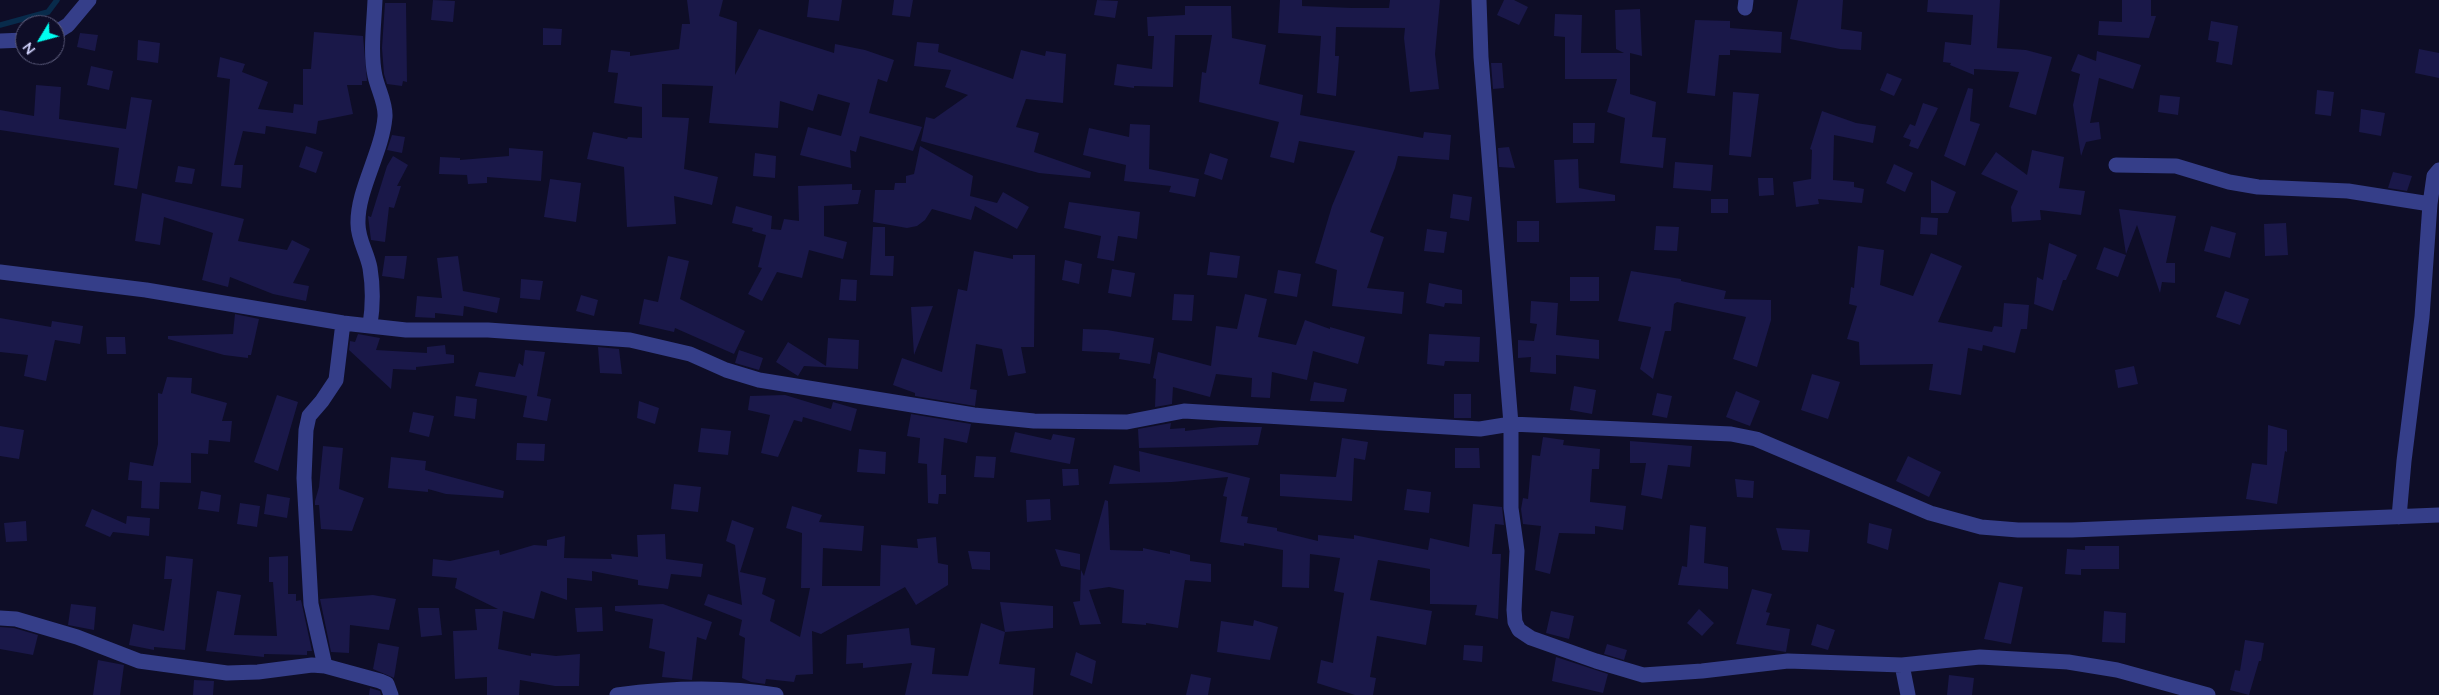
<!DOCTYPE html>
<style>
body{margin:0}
#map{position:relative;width:2439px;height:695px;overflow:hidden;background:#0e0d27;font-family:Lato,sans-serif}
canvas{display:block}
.north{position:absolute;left:15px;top:15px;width:50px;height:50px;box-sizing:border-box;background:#0e0d27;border:1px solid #5d5d7d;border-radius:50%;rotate:233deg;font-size:14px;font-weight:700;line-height:20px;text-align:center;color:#d3d5ff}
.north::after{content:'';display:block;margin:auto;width:18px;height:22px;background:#00fef0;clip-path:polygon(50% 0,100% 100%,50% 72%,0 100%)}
</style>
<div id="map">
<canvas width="2439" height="695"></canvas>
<div class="north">N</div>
</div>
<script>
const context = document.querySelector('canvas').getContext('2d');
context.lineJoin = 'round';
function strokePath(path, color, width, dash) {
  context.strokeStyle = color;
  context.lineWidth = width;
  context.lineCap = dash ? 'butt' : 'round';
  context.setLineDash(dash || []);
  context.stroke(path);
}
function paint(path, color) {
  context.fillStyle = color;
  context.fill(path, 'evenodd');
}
strokePath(new Path2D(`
 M0,25L48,12L57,0`), '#082b4b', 5.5);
paint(new Path2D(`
 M433,0L455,1L453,22L431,20Z
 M687,0H723L719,16L737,22L735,75L759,29L834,53L835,44L865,50L894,60L887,82L878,79L869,113L922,127L913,151L860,136L856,152L850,150L851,168L800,155L808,127L841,136L850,103L818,94L813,111L780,101L778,128L709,123L713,86L662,84V117L689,118L684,169L718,177L712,205L674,196L676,224L627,227L624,167L587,159L593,132L627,139L628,137L642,138V107L614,103L618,73L608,72L611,50L630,52V56L679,49L682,24H690Z
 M809,0H842L839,21L807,17Z
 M894,0H913L910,17L892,15Z
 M1097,0L1118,1L1115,18L1094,15Z
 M1280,0H1302V6L1352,8H1389L1390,0H1440L1435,54L1439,89L1410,92L1404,38L1405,28L1336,27L1335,56H1339L1336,96L1317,93L1321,36L1278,33Z
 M1504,0H1514L1528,7L1519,25L1497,15Z
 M1798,0H1843L1841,29L1862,32L1861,50L1840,49L1790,39Z
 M1928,0H2000L1997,48L2026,50L2052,57L2036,115L2009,107L2019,72L1974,69V75L1950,65L1951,63L1943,62L1945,42L1971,45L1973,15L1927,12Z
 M2122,0H2151V16H2156L2149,38L2098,35L2099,21L2122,22Z
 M385,3H406L407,82L403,81L402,86L387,84L384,74L382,48Z
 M1185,6H1231L1232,38L1266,45L1259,84L1303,95L1300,115L1423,138L1424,132L1451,135L1449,160L1398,156L1395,168L1370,232L1384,237L1367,288L1404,292L1402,314L1332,306L1337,270L1315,263L1332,206L1355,151L1299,141L1294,163L1270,157L1279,122L1199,102L1202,72L1206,73L1212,35H1175L1173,87L1134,86V88L1114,85L1117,64L1152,69L1154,36H1148L1147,17L1185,15Z
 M1640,9L1642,56L1630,53V94L1656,102L1652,137L1666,138L1663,168L1620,163L1625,118L1607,112L1617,79H1565V37L1554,36L1555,14L1582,15L1581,53H1624L1616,49L1615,10Z
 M1695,20L1730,21V28L1782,32L1781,53L1730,50V55H1719L1715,96L1687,93Z
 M2211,21L2238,26L2232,65L2216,62L2219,42L2208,40Z
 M543,28L562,29L561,45H543Z
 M314,32L363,36L367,81H362V85H347L353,114L318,121L316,134L266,126L265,134L243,131L234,165H243L241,188L221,186L230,79L217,77L220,57L245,64L242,72L268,82L258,109L293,113L294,104L303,105V69H311Z
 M80,33L98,35L95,51L77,47Z
 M138,40L160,43L158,63L137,60Z
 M917,42L939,44L938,52L1013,79L1021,50L1045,56L1046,51L1066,54L1063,103L1026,99L1016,127L1039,133L1034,152L1091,172L1090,178L1039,173L921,141L926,117L934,119L968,95L945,87L951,70L914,66Z
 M2419,49L2439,53V78L2415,73Z
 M2097,51L2141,65L2133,89L2099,78L2090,123L2099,122L2101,139L2086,142L2081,156L2073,105L2080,74L2071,71L2078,54L2096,61Z
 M1491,63H1502L1504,88L1493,89Z
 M91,66L113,71L109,90L87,85Z
 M1887,73L1902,79L1894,96L1880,90Z
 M36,85L61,87L59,119L126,129L131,97L152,100L137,189L114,185L119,148L0,130V110L34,116Z
 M1968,88L1973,89L1970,121L1980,124L1965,166L1944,156Z
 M2317,90L2334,92L2331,116L2315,114Z
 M1733,92L1759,94L1751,157L1729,155Z
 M2160,95L2180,97L2178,115L2158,112Z
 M1923,103L1938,108L1918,149L1909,146L1911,140L1903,137L1910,124L1915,126Z
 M2361,109L2385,113L2381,136L2359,132Z
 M1822,111L1856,123L1876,126L1873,143L1834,135L1833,180L1854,182V187L1864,189L1862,203L1818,199L1819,204L1796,207L1793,182L1811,179L1812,150L1810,149Z
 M1573,123H1595L1594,143H1573Z
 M1130,124L1150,125L1149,169L1199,179L1195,197L1169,192L1171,186L1124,181L1126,165L1083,155L1089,128L1129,137Z
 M392,135L405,137L402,153L387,150Z
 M306,146L323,152L316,173L299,167Z
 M920,146L973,176L970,196L997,203L1003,192L1029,207L1017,229L975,206L971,220L932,209L925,220L917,226L907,228L873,222L875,190H894L895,183H906V176L914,174Z
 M1509,147L1515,168L1499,167L1498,148Z
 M509,148L543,151L541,181L487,177V183L468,184L467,175L439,174L440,157L460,158V160L509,156Z
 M2032,150L2064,157L2059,188L2085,191L2081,215L2040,210L2041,220L2012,222L2011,207L2018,191L1981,174L1996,152L2027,175Z
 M755,153L776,156L775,178L753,176Z
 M1210,153L1228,159L1222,180L1204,174Z
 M393,156L408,165L397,186H401L394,208L389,207L385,242L371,240L368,216L371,217L387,166Z
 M1578,159L1579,188L1615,195V201L1556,203L1554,160Z
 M1675,162L1713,165L1711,191L1673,188Z
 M1894,164L1913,173L1905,192L1886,183Z
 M178,166L195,169L192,184L175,182Z
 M2393,172L2412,176L2407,191L2388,188Z
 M1758,178H1773L1774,195L1759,196Z
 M550,179L581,183L576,222L544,217Z
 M1931,180L1956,192L1948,213H1931Z
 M852,184V190H861L858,204L824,206V236L847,242L843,259L809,250L802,278L777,272L762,301L748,294L762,268L758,267L766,235L752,231L753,228L732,223L736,206L772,216L771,229L781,230L784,219L799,221L798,186Z
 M142,193L244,219L238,241L287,250L292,240L310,249L293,283L309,286L306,301L273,294L230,277L228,287L202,280L213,233L164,217L160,245L135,241Z
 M1453,194L1472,197L1469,221L1450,218Z
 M1711,199H1728V213H1711Z
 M1069,202L1140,212L1137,239L1118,236L1114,261L1097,258L1101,236L1064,228Z
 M2119,209L2176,216L2166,263H2175V283L2162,282L2160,293L2137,225L2126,254Z
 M1921,217L1938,218L1937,235L1920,234Z
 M1517,221H1539V242H1517Z
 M2286,223L2288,255L2265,256L2264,224Z
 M1656,226L1679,227L1677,251L1654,250Z
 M2211,226L2236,233L2230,258L2204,251Z
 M873,227H885V256H894L893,276L870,275Z
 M1427,229L1447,232L1444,253L1424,251Z
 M2049,243L2077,255L2066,280H2063L2053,311L2034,304L2037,277L2043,280Z
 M1858,246L1884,250L1880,285L1913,296L1931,253L1962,266L1938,322L1992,332L1994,326L2002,327L2004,303L2029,305L2027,329H2021L2015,353L1983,345L1982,351L1968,348L1961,395L1929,390L1933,364L1860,365L1859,342L1847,339L1857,306L1849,304L1851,287L1854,288Z
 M2104,247L2126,255L2118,277L2096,269Z
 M974,251L1013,259V255H1035L1034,347H1021L1026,373L1008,376L1002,349L976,344L970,389L977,390L975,406L915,396V393L893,385L902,358L942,372L958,289L967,291Z
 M1210,252L1240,256L1237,278L1207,275Z
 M385,256H407L404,279L382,276Z
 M458,256L463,291L500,298L497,313L464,306L463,316L435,313V318L415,317L417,296L442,298L437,258Z
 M668,256L689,261L680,299L745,331L734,354L675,328L674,332L639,324L644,299L658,302Z
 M1065,260L1082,264L1079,284L1062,280Z
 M1112,269L1135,273L1131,297L1108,293Z
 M1278,270L1301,274L1297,297L1274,293Z
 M1631,271L1681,279V281L1726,291L1724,299L1771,300V320L1757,367L1733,359L1746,317L1677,302L1674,304L1671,331H1665L1653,379L1640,369L1651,327L1618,321Z
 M1570,277H1599V301H1570Z
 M521,279L543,281L540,300L520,298Z
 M841,279L857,280L856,301L839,300Z
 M1429,283L1462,290V304L1445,303L1444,307L1426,303Z
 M2225,291L2249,299L2240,325L2216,317Z
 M1174,294L1194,295L1192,321L1172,320Z
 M1245,294L1267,299L1258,337L1296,345L1305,320L1330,329V327L1365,337L1358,364L1313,351L1307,380L1272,372L1270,398L1251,397L1252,378L1216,374L1210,397L1173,387L1172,404L1155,407L1156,379L1153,378L1158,352L1211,366L1216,326L1237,329Z
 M581,295L598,300L594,316L576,311Z
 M1531,301L1558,303L1556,335L1599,340V359L1556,355V374L1530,372L1531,357L1518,358V340L1534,341L1537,324L1530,323Z
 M933,306L914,355L911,307Z
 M235,314L259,319L251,355H248V358L224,355L168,339V336L233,334Z
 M0,318L51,327L52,321L83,326L80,344L55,340L46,381L24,376L28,355L0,352Z
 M1083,329L1107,330L1154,338L1150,364L1119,359L1120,353L1082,351Z
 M358,334L380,338L376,350L427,353V347L445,345L446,354L454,355V363L416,367V370L393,369L391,389L349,350L350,341L355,342Z
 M1429,334L1480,337L1479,362L1445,361L1444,366L1427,364Z
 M106,337H125L126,354H107Z
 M828,338L859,340L858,369L804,366L798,376L776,362L788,342L826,366Z
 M598,347L619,349L622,374L600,373Z
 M525,350L545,352L537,396L551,399L547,421L523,417L527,396L475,386L479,372L515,377L519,363L523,366Z
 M739,350L763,358L759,370L735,363Z
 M2134,366L2138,384L2118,388L2115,370Z
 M1812,374L1840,382L1828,419L1801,410Z
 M167,377L192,378L191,393L227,403L222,421H232L230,442L209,440L208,454L191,453V483L160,482L159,509L141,508L142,481L128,480L130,462L153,466L158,444V393L162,394Z
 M1314,382L1347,389L1344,402L1310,401Z
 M1574,386L1596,390L1592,414L1570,410Z
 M1736,391L1760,401L1750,426L1726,417Z
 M1657,393L1672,396L1667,418L1652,415Z
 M1454,394H1471V418H1454Z
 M277,395L298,402L278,471L254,462Z
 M785,395L831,409L833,402L857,409L851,431L803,417L802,422L794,420L778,457L761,453L770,415L748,410L750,396Z
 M456,396L477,399L475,419L454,416Z
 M639,401L659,408L655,424L637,418Z
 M413,412L434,416L429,437L409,432Z
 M911,414L971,424L967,443L944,438L941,475H946V494H939L938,504L928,503L927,464L918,463L920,438L907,436Z
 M1171,423L1170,429L1185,428V431L1220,427H1262L1258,445L1139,448L1138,429Z
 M2268,425L2287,430V452L2285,451L2277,504L2246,499L2252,463L2267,465Z
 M0,426L24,430L19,459L0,456Z
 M701,428L731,431L728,455L698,452Z
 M1015,432L1051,440L1053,434L1075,438L1070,464L1010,452Z
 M1543,437L1564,440L1563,445L1600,449L1599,469H1592L1590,502L1626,506L1623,530L1595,526V534L1559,533L1550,574L1535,570L1541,526L1523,524L1521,509L1523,498L1528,499L1532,455L1540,456Z
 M1342,438L1368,442L1365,460L1354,458L1352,501L1280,496V474L1336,477Z
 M1630,441L1692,446L1690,467L1668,465L1662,499L1641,495L1646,463H1630Z
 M517,443L545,444L544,461L516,460Z
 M323,446L343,448L339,489L364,498L352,531L321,529L319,505H315V501L319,487Z
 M1455,448H1479L1480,468H1455Z
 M859,449L886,452L885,474L857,472Z
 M1139,451L1250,478L1241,516L1248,517L1247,523L1277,528V531L1318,541V535L1354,539V535L1428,550L1430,538L1469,547L1473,504L1502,507L1504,525L1495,524L1492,554H1501L1498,619L1475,615L1477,605L1430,604V569L1378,560L1370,600L1432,611L1426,645L1377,636L1370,677L1376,678L1373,695H1355L1317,683L1321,660L1333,663L1344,593L1334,591L1340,558L1310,554L1309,588L1282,587L1283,550L1244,543V546L1220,542L1227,497L1223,496L1228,477L1172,482L1109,484L1114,465L1140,472Z
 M976,456L996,457L994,478L974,477Z
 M1908,456L1941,472L1929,497L1896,481Z
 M391,457L426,461L425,470L504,491L503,498L446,494L428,489V492L388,488Z
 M1062,469H1078L1079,485L1063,486Z
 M1735,479L1754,481L1753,498L1737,497Z
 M674,484L701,487L698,512L671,509Z
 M1407,489L1431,492L1429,513L1404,510Z
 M201,491L221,495L219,512L198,509Z
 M267,494L290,498L287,518L264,514Z
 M1050,499L1051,520L1027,522L1026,500Z
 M1105,500L1108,501L1110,550L1143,551V548L1170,554V550L1190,555V561L1211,564V582L1185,580L1178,628L1146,623V625L1122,623L1124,590L1109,587L1089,590L1101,624L1080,625L1073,602L1080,601L1081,570L1084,576Z
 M240,503L260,506L257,527L237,524Z
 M792,506L822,515L819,522L864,526L862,551L823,548L822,586H880L881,545L918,548L917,539L936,537L938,563L948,565V585L916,605L905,587L821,634L812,631L813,674L796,675L794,682L766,679L765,684L751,682L742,678L745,638L739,635L742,620L704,605L708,594L742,605L735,545L726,541L732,520L754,528L740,572L766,578L762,594L775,600L770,621L800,637L810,588H801L802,533L786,528Z
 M92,509L126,524L127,516L150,518L149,536L113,532L110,537L85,526Z
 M26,521L27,541L6,542L4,523Z
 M1869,523L1892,529L1888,550L1867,543Z
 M1690,525L1706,527L1704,563L1728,567V589L1678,585L1682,566L1687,567Z
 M1776,528L1810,530L1808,552L1782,550Z
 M665,534L666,559L703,564L701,577L671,574L668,589L645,586L638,585V580L592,571V581L567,578V600L541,591L534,619L503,611L498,649L531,656V653L556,656L580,654L579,686H555L520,680L519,695H487V677L455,679L453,631L477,630L475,609H498L455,588L457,578L432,576L433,559L450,561L499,550L500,555L534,545L547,546V540L565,536L564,558L612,559L611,554L638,557L637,535Z
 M2085,546H2119V569H2081V575L2065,574L2067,549L2085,550Z
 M1055,549L1080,554V570L1061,566Z
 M968,551L990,552V570L972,569Z
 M166,556L193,559L185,650L154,647V650L129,645L133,624L164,631L172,579H164Z
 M288,556V594H296V601L301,600L312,651H307V655L264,654V657L206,651L217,591L241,595L234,635L277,636L273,582H269V557Z
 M1999,582L2023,587L2011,644L1984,639Z
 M1752,589L1772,594L1766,612L1770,613L1766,625L1790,629L1786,652L1736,644Z
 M373,595L396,599L389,630L350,625L349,653L331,652L320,599Z
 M1000,602L1053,606V628L1005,632Z
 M71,604L96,607L94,630L68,625Z
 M663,604L712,622L706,640L697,637L692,680L662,677L665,652L649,648L653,619L615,611V606Z
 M602,607L603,631L577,632L575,608Z
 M418,608H439L442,635L421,637Z
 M1699,609L1714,623L1702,636L1687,623Z
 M1551,611L1574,616L1569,639L1546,633Z
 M2104,611L2126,613L2125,643L2102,642Z
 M1254,620L1278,627L1270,660L1217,652L1221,621L1253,626Z
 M981,623L1005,632L999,664L1035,668L1033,695H905L912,663L863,668V663L846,664L847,635L909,628L911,645L935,648L932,674L968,676Z
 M1817,624L1835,630L1828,650L1811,645Z
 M0,627L14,628L38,635L33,655L0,649Z
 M2245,640L2264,643L2261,661H2259L2249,695L2230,690L2235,670L2240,671Z
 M378,643L399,647L394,678L373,669Z
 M1607,644L1627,650L1624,660L1604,654Z
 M1464,645L1483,646L1482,662L1463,660Z
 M1076,652L1096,661L1092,684L1070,675Z
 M1556,657L1608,674L1603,693L1552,681Z
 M98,660L124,665L120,695H93Z
 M1191,674L1211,678L1208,695H1186Z
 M1949,675L1974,678L1972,695H1947Z
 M194,680L214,681L213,695H193Z
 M370,688L380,691L381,695H369Z`), '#1a1849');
strokePath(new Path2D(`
 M1479,0L1481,57L1511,424V508L1517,551L1514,610L1515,622L1519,630L1531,638L1596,661L1643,675L1702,671L1788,661L1902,665L1980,657L2068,662L2117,670L2208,695
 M1745,8L1746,0
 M55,33L68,25L89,0
 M0,41L25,40
 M2116,165L2176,166L2229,182L2258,187L2348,191L2430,204
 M0,272L146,290L343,323L406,330H488L630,340L690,354L726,370L759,380L974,415L1034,421L1127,422L1184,411L1480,429L1511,424L1731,434L1756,439L1930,513L1981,527L2018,530H2072L2439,515
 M370,325C373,306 373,286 370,268C367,252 358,240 358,224C357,190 382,153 385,117C386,103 378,90 375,76C370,53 374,24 375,0
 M2399,517L2404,461L2422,317L2430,204L2434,176L2439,170
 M0,618L16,619L77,637L139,661L227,673L258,672L312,665L325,666L380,681L387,684L391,695
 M1902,665L1908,695
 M325,666L311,604L304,478L306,430L309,416L322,401L336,380L343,323
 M617,695C670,688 723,686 776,695`), '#353e89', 15);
</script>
